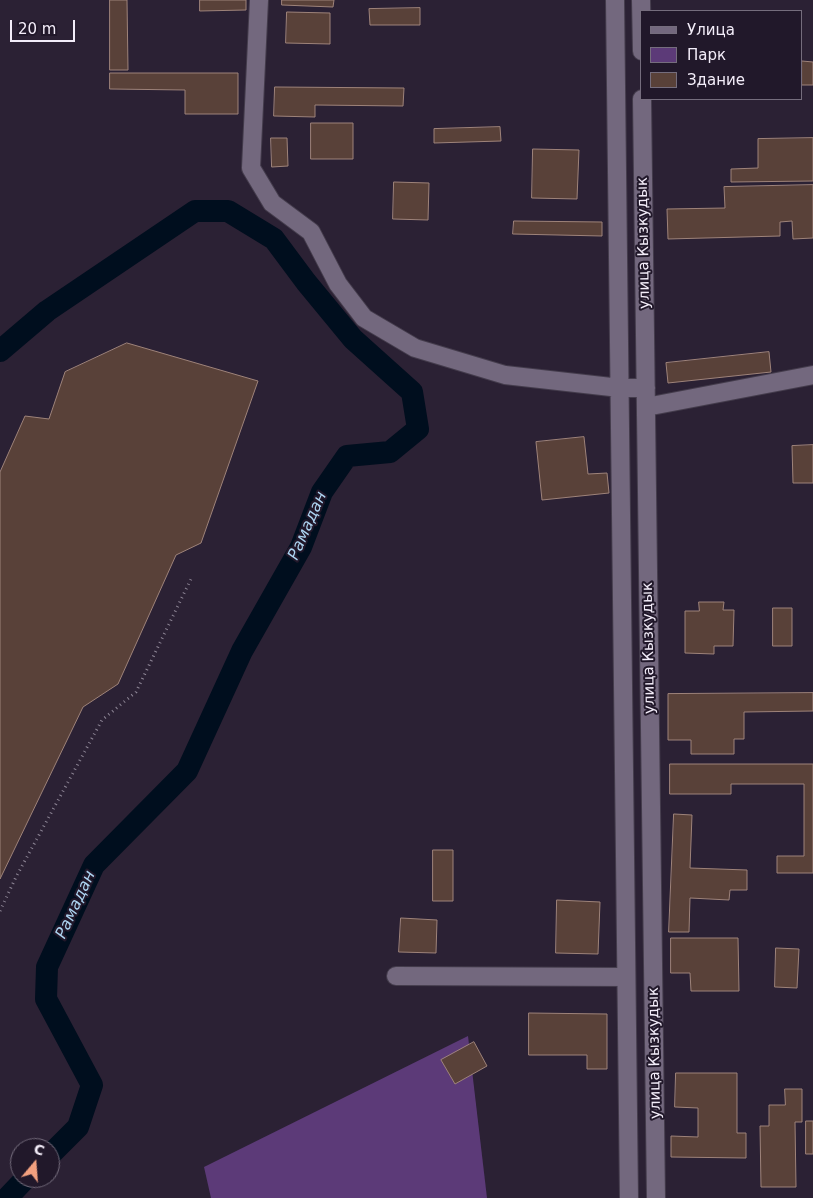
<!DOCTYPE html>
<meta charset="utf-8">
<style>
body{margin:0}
#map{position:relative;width:813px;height:1198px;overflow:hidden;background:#2b2134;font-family:"DejaVu Sans",sans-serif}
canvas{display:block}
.legend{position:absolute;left:640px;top:10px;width:162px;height:90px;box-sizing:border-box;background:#21182a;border:1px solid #756d7d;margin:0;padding:6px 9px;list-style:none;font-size:15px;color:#f3edf9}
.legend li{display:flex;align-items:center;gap:10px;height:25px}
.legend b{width:25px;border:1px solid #756d7d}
.north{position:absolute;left:10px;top:1138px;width:50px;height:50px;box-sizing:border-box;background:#21182a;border:1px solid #756d7d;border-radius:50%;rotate:18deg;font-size:14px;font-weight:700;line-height:20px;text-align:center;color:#f3edf9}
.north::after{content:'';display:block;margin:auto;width:18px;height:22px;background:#f2a07f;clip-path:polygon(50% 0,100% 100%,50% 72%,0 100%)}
.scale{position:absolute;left:10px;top:20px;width:65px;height:22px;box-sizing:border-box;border:2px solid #f3edf9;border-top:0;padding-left:6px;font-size:15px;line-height:18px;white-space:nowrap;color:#f3edf9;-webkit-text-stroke:4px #21182a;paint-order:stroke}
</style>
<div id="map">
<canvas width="813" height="1198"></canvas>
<ul class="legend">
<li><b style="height:6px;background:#73687e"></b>Улица</li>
<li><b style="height:14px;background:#5c3a78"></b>Парк</li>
<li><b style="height:14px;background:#594139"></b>Здание</li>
</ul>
<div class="north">С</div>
<div class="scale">20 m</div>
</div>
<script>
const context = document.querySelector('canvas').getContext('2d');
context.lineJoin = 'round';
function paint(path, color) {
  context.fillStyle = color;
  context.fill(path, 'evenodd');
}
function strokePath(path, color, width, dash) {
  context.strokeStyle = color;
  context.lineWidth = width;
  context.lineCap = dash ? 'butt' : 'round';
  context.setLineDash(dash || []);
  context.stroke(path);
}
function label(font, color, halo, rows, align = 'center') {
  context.font = font + ' "DejaVu Sans",sans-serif';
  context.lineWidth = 4;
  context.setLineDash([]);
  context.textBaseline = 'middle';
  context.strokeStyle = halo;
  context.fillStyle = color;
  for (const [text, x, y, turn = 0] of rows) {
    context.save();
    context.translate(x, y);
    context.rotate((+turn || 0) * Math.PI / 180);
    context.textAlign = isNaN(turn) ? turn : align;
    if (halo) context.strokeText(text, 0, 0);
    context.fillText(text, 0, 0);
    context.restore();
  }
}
paint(new Path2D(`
 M468,1036L487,1198H211L204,1167Z`), '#5c3a78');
strokePath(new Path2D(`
 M0,351L47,311L195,211H228L274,239L306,282L353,339L412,392L418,429L390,452L347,456L322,492L301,547L242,651L187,771L94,865L47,967L46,999L92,1085L78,1127L50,1155
 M7,1198L26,1178`), '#000e1e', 22);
const building = new Path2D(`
 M110,0H127L128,70H110Z
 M200,0H246V10L200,11Z
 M282,0H334L333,7L282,5Z
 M420,8V25H370L369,9Z
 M287,12L330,13V44L286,43Z
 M802,61L813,62V85H802Z
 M110,73H238V114H185V90L110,89Z
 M275,87L404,88L403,106L315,105V117L274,116Z
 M311,123H353V159H311Z
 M500,127L501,141L434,143V129Z
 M271,138H287L288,166L272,167Z
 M813,138V181L731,182V169L758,168V139Z
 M533,149L579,150L577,199L532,198Z
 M394,182L429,183L428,220L393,219Z
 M813,185V238L793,239L792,221L780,222V236L668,239L667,209L725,208L724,187Z
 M514,221L602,222V236L513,234Z
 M127,343L258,381L201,543L176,555L118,684L83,707L0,879V472L25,416L49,419L65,372Z
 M769,352L771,372L668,383L666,363Z
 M584,437L588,474L607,473L609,493L542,500L536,442Z
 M813,445V483H793L792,446Z
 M699,602H724L723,610H734L733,646H714V654L685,653V611H699Z
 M773,608H792V646H773Z
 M813,693V711L744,712V739H734V754H691V740H668V694Z
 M670,764H813V873H777V856H804V784H731V794H670Z
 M674,814L692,815L690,868L747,870V890H730L729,900L690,898L689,932H669Z
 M433,850H453V901H433Z
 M557,900L600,902L598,954L556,953Z
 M401,918L437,920L436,953L399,952Z
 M671,938H738L739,991H691L690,973H671Z
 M776,948L799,949L797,988L775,987Z
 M529,1013L607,1014V1069H587V1055H529Z
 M474,1042L487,1066L455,1084L441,1060Z
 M676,1073H737V1133H746V1158L671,1157V1136L698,1137V1108L675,1107Z
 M785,1089H802V1122H795L796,1187H761L760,1126H769V1105H785Z
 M806,1121H813V1154H806Z`);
paint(building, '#594139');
strokePath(building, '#9e837a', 1);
const street = new Path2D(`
 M259,0L251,168L272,203L311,232L338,284L364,318L415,348L505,375L620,388H646
 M615,0L629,1198
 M641,0L642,51
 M642,99L656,1198
 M646,407L813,375
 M396,976L626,977`);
strokePath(street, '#443c4c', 20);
strokePath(new Path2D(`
 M0,911L16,877L102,720L136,692L192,577`), '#8d8595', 3, [1, 4]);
strokePath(street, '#73687e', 18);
label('15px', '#f3edf9', '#21182a', [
 ["улица Кызкудык",644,243,-91],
 ["улица Кызкудык",649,648,-91],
 ["улица Кызкудык",655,1053,-91]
]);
label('italic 16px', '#add4f1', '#21182a', [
 ["Рамадан",308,526,-66],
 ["Рамадан",76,905,-65]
]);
</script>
